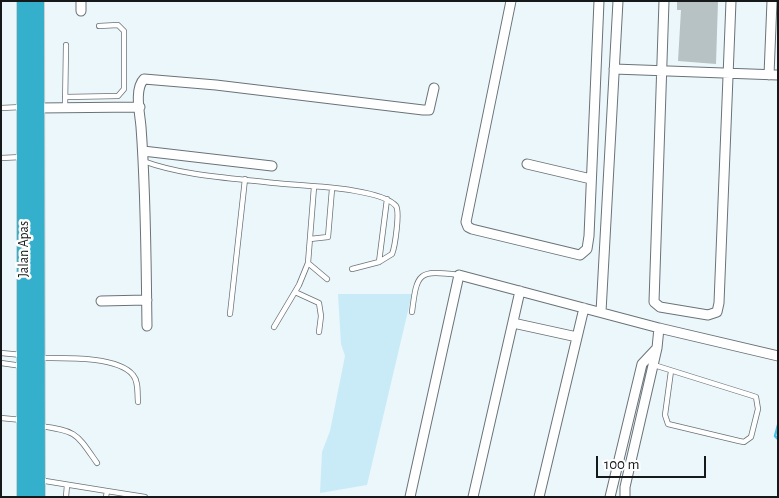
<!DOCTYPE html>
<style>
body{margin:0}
#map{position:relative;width:779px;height:498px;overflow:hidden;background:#ecf7fb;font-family:"Alegreya Sans",sans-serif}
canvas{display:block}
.frame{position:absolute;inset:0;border:2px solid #15191a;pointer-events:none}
.scale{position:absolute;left:596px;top:456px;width:110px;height:22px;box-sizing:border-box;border:2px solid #15191a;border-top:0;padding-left:6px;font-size:15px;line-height:18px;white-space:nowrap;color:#15191a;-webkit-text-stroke:4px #fff;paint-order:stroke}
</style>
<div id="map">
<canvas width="779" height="498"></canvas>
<div class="frame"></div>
<div class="scale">100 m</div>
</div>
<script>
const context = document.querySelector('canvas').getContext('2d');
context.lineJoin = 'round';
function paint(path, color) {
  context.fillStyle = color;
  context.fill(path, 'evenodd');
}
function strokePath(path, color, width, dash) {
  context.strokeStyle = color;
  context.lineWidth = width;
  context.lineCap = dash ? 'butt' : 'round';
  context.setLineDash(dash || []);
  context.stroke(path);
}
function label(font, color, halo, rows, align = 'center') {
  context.font = font + ' "Alegreya Sans",sans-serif';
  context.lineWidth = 5;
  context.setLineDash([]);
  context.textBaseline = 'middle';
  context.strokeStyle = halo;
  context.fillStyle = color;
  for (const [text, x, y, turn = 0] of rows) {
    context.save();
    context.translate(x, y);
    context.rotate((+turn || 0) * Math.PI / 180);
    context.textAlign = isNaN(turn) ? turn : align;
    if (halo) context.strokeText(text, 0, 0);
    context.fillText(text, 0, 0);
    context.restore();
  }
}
paint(new Path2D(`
 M338,294H412L367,485L320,493L322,452L330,431L345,356L341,344Z`), '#c9ebf7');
strokePath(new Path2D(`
 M778,425L775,436L778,439`), '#49c4e8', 2.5);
paint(new Path2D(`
 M677,1H718L716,64L678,61L681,10H677Z`), '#b7c2c5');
const service = new Path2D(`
 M65,97L118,96L124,89V31L118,25L99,26
 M1,108L22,107
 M65,108L66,45
 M1,158L22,157
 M143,161C184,176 231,178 274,183C299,186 380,187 396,206C400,212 395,247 392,254L379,262L352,269
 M310,239L328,237L332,189
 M379,262L387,199
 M308,263L327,279
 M295,292L319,303L321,316L319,332
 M412,312C417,272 418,270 459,275
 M230,314L245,179
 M274,327L299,285L308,263L314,187
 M1,353L22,355
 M41,358C64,358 118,356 133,375C139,382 137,393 138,402
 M1,363L22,366
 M654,365L750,395L756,397L758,409L751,437L744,442L739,441L668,424L665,415L671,371
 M1,418L22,420
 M40,426C77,431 76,433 97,463
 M39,480L107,491L106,497
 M107,491L145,497
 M66,497L67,485`);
const minor = new Path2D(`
 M511,1L466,222L468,227L472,229L580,255L587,249L589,236L599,1
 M664,1L654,302L660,307L708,315L717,312L719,303L731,1
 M81,11V1
 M614,69L778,75
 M769,75L772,1
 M38,108L140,107
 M143,151L272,166
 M527,164L591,179
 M101,301L147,300
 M601,312L618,1
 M513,323L577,337
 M147,326C146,260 146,193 141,127C140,114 134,89 144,79L216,85L423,110H429L434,88
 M410,497L459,275L659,328L778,356
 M473,497L520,291
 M539,497L584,308
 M610,497L642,364L657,348
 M625,497V487L657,348L659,328`);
const trunk = new Path2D(`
 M24,1V497
 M37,1L38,497`);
strokePath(service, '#6a7377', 6);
strokePath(minor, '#6a7377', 11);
strokePath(trunk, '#d0d1d1', 16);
strokePath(service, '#fff', 4.5);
strokePath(minor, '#fff', 9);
strokePath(trunk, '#34b0cc', 14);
label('14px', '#15191a', '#fff', [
 ["Jalan Apas",24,249,-90]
]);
</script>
